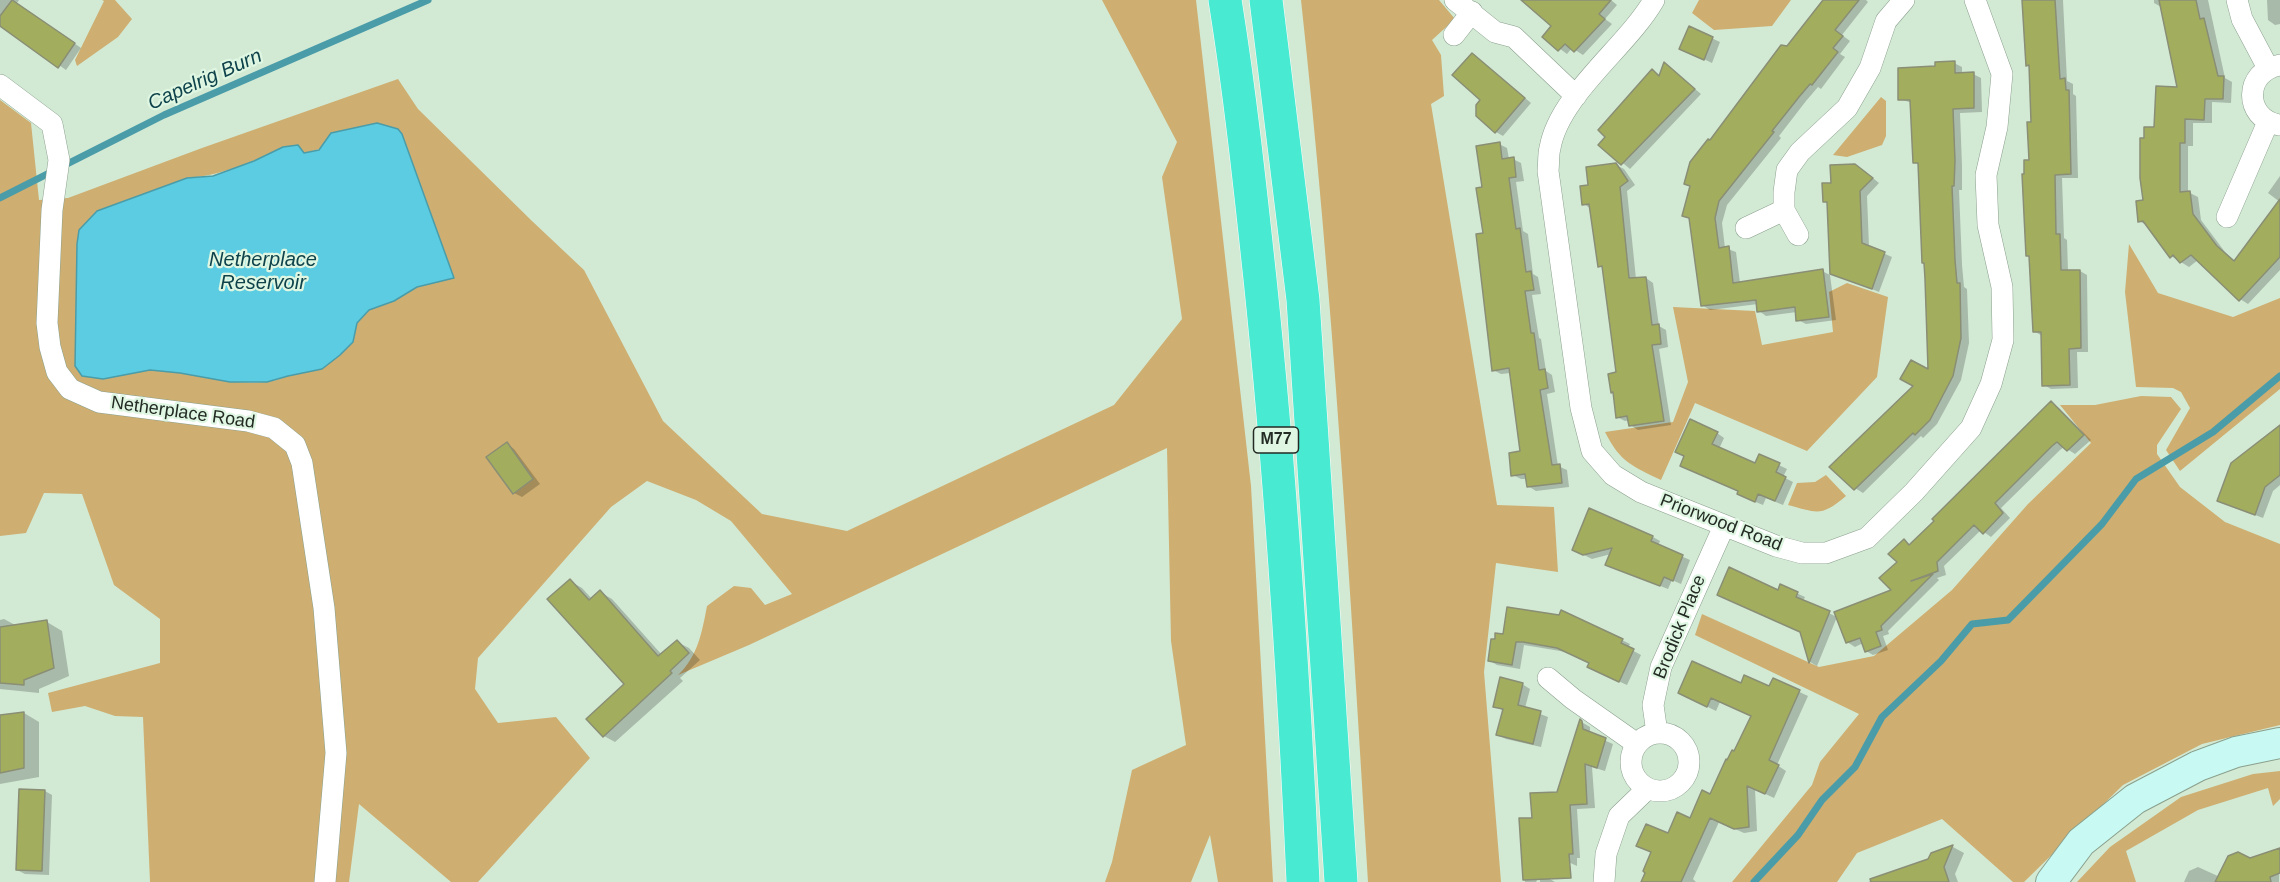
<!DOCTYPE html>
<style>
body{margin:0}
canvas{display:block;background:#d2e9d4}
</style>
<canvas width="2280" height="882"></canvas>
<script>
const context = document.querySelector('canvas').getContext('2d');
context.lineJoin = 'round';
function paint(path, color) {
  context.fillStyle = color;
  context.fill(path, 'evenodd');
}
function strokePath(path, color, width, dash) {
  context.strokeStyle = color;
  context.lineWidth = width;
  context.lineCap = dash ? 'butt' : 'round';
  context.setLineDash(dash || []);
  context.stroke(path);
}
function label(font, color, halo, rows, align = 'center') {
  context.font = font + ' Helvetica,sans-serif';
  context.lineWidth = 4.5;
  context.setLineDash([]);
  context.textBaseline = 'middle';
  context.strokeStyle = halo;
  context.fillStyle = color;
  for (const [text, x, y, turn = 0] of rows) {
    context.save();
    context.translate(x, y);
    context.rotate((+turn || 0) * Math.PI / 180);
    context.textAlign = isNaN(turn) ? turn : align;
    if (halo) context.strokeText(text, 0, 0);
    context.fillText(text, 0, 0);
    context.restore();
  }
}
paint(new Path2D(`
 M102,0H115L132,19L118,37L77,66L75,60L104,1Z
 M1102,0H1196L1251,486L1273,882H1218L1210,835L1191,882H1105L1112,862L1132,770L1186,745L1171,641L1167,448L749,645L678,675C698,656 702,632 707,606L734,586L751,588L765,605L792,594L731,521L696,500L647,481L611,507L478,658L475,689L498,723L556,717L590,758L478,882H451L359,804L349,882H150L143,717L115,716L85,706L52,712L48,693L160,663V619L114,585L82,494L44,493L26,533L0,536V100L31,123L39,200L68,198L202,148L398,79L418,109L532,221L584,270L663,421L762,514L847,531L1114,405L1182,319L1162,177L1177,142ZM398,129L402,134L454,278L417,287L394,301L369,310L357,323L353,342C331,354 290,380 266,382C228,386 190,371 152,370C140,370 117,377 103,379L187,178C223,175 250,163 283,147L304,153Z
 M1301,0H1439L1455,19L1432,40L1441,55L1444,96L1431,104L1497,505L1554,507L1558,572L1496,563L1484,672L1501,882H1368C1350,588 1333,293 1301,0Z
 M1699,0H1791L1772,26L1714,30L1692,13Z
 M1881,97L1886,101V136L1882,145L1847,157L1833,155Z
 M2129,244L2158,293L2233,317L2280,298V389L2180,471L2166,450L2190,408L2181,392L2173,388L2136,387L2125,292Z
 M1847,283L1888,297L1877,377L1807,451L1695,403L1661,480C1632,466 1620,462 1605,432L1673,422L1688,382L1673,307L1755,311L1762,345L1833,332L1829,292Z
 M2141,396L2171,397L2181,409L2157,445V454L2180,487L2225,522L2280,544V725L2202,744L2123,785L2024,882H2013L1942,819L1857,853L1837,882H1732L1812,785L1820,762L1859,714L1695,635L1702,614L1819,667L1874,656L1952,590L2028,504L2091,443L2060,405H2095Z
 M1826,475L1846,496C1821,517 1818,513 1788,505L1797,483L1815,482Z
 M2280,771V799L2273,806L2268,788L2198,810L2126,851L2136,882H2077L2110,847L2181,797L2253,774Z`), '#ceaf71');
const water = new Path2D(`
 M377,123L398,129L402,134L454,278L417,287L394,301L369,310L357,323L353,342L340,355L322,369L288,376L267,382H230L180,373L150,370L103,379L82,376L75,366L77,244L79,230L97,211L187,178L213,176L254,161L283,147L298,145L304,153L319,150L331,133Z`);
paint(water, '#5bcce2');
strokePath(water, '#4a9ca9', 1.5);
paint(new Path2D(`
 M0,0H19L17,3L81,48L66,70L0,24Z
 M1523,0H1611L1617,5L1605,19L1612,24L1583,55L1572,48L1567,54L1544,37L1553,26Z
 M1825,0H1866L1868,2L1842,35L1850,41L1840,54L1845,57L1821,89L1818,87L1806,101L1779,136L1781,138L1727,205L1722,223L1725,248L1736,252L1740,283L1822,271L1830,275L1836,320L1806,324L1798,320L1797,312L1766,316L1759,311L1758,304L1710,310L1702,305L1691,219L1684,215L1691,187L1686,184L1710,142Z
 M2024,0H2063L2067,81L2073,84V94L2076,96L2078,178H2062L2064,238L2067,240L2068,271H2080L2087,275L2088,352H2077L2078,388L2051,389L2044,385L2042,336L2034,331L2030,162L2033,123L2031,67L2027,65Z
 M2154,0H2208L2225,78L2232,82L2231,103L2212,102V123H2193V146H2188V192L2198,197L2201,220L2225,252L2235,261L2280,202L2268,193L2280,176V270L2248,304L2240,299L2198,260L2189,267L2171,256L2148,226L2139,221L2145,201V139L2156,128L2179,88L2163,8L2154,3Z
 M2267,0H2280V24L2275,25L2268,20Z
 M1690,28L1720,42L1712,63L1689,52Z
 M1473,54L1531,103L1503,136L1496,132L1482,100Z
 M1954,63L1962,67V74H1973L1981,78L1982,112L1960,113L1962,166V190H1959L1962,265L1964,287L1967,289L1969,343L1961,380L1937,424L1923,438L1921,436L1863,493L1855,488L1929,371L1927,279L1920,165L1914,162L1912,103L1900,99L1936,67Z
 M1665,64L1701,94L1630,169L1600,144L1653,71L1660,75Z
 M1499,144L1507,148L1509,159H1513L1521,163L1524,181L1516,182L1523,231L1528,234L1533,274L1538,277L1541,294L1532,295L1539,338L1541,339L1546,371L1552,375L1555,392L1547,394L1558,466L1567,470L1569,487L1536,491L1528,486L1527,479H1521L1513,475L1522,453L1511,373L1501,374L1493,370L1485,235L1483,188Z
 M1616,165L1624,169L1635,185L1627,191L1636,279L1646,278L1653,283L1659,326L1666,330L1668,347L1659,349L1671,425L1638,430L1630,425V420L1625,421L1617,417L1618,374L1603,268L1599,266L1591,209L1584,204L1590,186Z
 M1863,170L1879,183L1867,196L1869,247L1892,257L1879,292L1832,273L1829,204L1825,201L1832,184Z
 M2051,403L2059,408L2091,440L2075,454L2064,447L2060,450L2001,508L2010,518L1991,537L1981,530L1944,566L1946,575L1937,578L1939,580L1888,631L1889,634L1883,636L1888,650L1873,655L1866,651L1863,643L1855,647L1847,642L1837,617L1817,666L1810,662L1802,632L1779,592L1781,586L1805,597L1803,601L1837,617L1894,591L1904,541L1911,545Z
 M2280,427V485L2273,491L2263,518L2219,501Z
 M1717,433L1724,438L1719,449L1756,465L1760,456L1787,469L1783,477L1793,482L1783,505L1766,498L1763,505L1746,498L1740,491L1689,470Z
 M507,444L514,449L540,484L522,497L514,493Z
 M1653,537L1660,541L1658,546L1690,560L1681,584L1672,580L1668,589L1615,568L1611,554L1592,559L1582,554Z
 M570,581L582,588L592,599L600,592L612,599L662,655L677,642L689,648L700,660L680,678L683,681L615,742L604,736L626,684Z
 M4,619L17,626L47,622L62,631L69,676L39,689V693L0,689V620Z
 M1493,640H1622L1630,644L1628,648L1641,655L1627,685L1596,671L1590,663L1566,652L1524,645L1520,669L1497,665L1490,661Z
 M1774,680L1808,696L1777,765L1786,771L1774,798L1755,789L1757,831L1744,833L1719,822L1693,879L1696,882H1644L1668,835L1690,820L1711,796L1735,753L1752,716L1720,702L1716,711L1688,697L1741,685L1770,688Z
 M1522,684L1530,689L1525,708L1548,717L1541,747L1506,739L1498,735L1504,711L1494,706Z
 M24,713L39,722V777L0,784V717Z
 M1580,721L1590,727V734L1613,744L1605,771L1592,767L1595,808L1577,809L1580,858H1577V866L1551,854L1546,877L1555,882H1540V875L1536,882H1525L1521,820L1533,819L1558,793Z
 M45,791L52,795L49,875L25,874L17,870Z
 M1953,847L1964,853L1955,874L1958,882H1868L1930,860L1932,855Z
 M2280,849L2279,882H2184L2189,871L2198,867L2220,877L2250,860Z`), '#0003');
strokePath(new Path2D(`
 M0,198L164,115L428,0
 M1754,882L1798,835L1822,800L1855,767L1882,717L1941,661L1972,624L2008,620L2102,524L2136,479L2213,432L2280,376`), '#4a9ca9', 7);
const building = new Path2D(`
 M12,0L75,43L58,68L0,26V16Z
 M1521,0H1611L1599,14L1605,19L1574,52L1565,44L1558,51L1542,37L1551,26Z
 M1823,0H1859L1835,30L1843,36L1833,48L1838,52L1812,85L1810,84L1799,97L1772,131L1774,132L1719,201L1715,218L1719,248L1729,246L1733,283L1823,269L1829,317L1796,321L1795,307L1757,312L1756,300L1701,306L1689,218L1682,216L1690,186L1684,184L1690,162L1708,139L1710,140L1781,45L1787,46Z
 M2022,0H2055L2060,79L2065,78L2066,90H2069L2071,174L2055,175L2056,234H2060L2061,270H2080L2081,348L2069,349L2070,385L2042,386L2041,332H2033L2029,256H2026L2022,174H2024V160H2029L2027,122H2031L2029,65L2026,66Z
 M2159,0H2196L2200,19L2204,18L2218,76H2224L2223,99H2205L2204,120L2185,119V143H2180V192L2190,191L2193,214L2217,246L2234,261L2280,199V257L2239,301L2191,255L2180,263L2173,255L2170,258L2143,221L2138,222L2136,201L2143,200L2140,178V138H2144V127H2154L2156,86L2177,87Z
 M1689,26L1713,37L1704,60L1679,49Z
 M1472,53L1525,98L1495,133L1476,116V105L1480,100L1452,75Z
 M1955,61V73L1974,72V108L1953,109L1955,161L1954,186H1952L1955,260L1957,283H1960L1961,338L1953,376L1930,420L1915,435L1913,433L1854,490L1829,467L1913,386L1900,379L1911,360L1928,369L1925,279L1924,263H1922L1918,163H1913L1910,100H1898V68L1935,66V62Z
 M1664,62L1695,89L1621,165L1598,145L1605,137L1598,130L1652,69L1659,76Z
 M1500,142L1502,159L1514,157L1516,177L1509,178L1516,229L1520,228L1526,272L1531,271L1534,290L1525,291L1531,333H1534L1539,370L1545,369L1548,388L1540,390L1552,465L1560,464L1562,483L1527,487L1525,474L1511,476L1509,453L1520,451L1509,368L1492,371L1476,234L1483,233L1476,188L1482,187L1476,146Z
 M1616,163L1628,181L1620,187L1629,278L1646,277L1652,325L1659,324L1661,344L1652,345L1664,421L1629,426L1627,416L1616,418L1613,392L1611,393L1608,374L1616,372L1602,266L1598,267L1589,204L1582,205L1580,186L1588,185L1586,167Z
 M1855,164L1873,178L1860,191L1862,243L1885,252L1872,289L1830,274L1827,202H1823L1822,183H1831L1830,165Z
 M2051,401L2084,435L2067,451L2057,442L2052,446L1995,503L2003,513L1983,534L1974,525L1937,562L1938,571L1911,581L1933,574L1881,626L1882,630L1876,632L1881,646L1865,652L1860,638L1846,643L1834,612L1891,590L1879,578L1897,562L1888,554L1904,539L1909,545L1934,521L1932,519Z
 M1690,419L1718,432L1712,444L1755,463L1759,454L1780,463L1776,472L1786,477L1775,501L1758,494L1755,502L1737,494L1738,491L1680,466L1684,456L1675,452Z
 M2280,425V475L2265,487L2255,515L2217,501L2231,463Z
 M507,442L533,479L513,494L486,457Z
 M1589,508L1653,536L1651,541L1683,555L1673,581L1664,577L1660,586L1605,565L1612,548L1583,555L1572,550Z
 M1729,567L1778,590L1780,584L1798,592L1796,597L1830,611L1809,663L1800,632L1717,595Z
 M570,579L589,600L600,590L658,656L677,640L689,653L670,671L672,673L603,737L586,719L624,684L547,599Z
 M1507,607L1559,615L1561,610L1623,639L1621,643L1634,649L1619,682L1587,667L1589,663L1557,648L1523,642H1516L1512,665L1488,661L1491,639H1495V633L1503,634Z
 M47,620L54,668L24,680V685L0,683V627Z
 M1692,661L1741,683L1744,675L1769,686L1773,678L1800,690L1769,760L1779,765L1765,794L1747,786L1749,827L1734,829L1710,818L1681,882H1641L1645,873L1643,871L1651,852L1636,846L1646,824L1668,833L1677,812L1690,818L1702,790L1710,794L1726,759L1727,760L1732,750L1734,751L1751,716L1711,698L1707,707L1678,693Z
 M1500,677L1523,683L1518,705L1541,711L1533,744L1496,735L1503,709L1493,707Z
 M24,712V768L0,773V715Z
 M1580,719L1582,721L1583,729L1606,738L1597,768L1585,764L1587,804L1570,805L1573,854H1569L1571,878L1523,880L1519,818H1532L1530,793L1557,792Z
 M19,789L45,790L42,871L16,870Z
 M1953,845L1944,867L1949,882H1871L1870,879L1928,859L1931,853Z
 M2280,848V873L2270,877L2271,882H2215L2228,856L2238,852L2250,858Z`);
paint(building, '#a2ae5e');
strokePath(building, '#8a8e75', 1.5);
const street = new Path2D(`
 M1455,0L1495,32L1514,37L1576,96
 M1654,0C1627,47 1559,95 1550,148C1548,155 1549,163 1548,171L1581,408L1592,451L1613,475L1641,492L1776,546L1802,553H1826L1867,538L1914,492L1971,428L1991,384L2003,340L2002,287L1988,225L1986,175L1997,127L2002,74L1975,0
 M2237,0L2242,19L2268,68
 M1454,35L1472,12
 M0,85L52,124L59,160L52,210L47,323L50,347L57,372L70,389L99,402L248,421L274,428L295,445L302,463L324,608L336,753L325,882
 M2279,125C2243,118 2244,71 2280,65
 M2227,217L2268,122
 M1746,228L1784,210
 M1798,235L1784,210V192L1787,170L1800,152L1847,108L1870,68L1886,21L1904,0
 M1548,678L1573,699L1637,744
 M1631 762a29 29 0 1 1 58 0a29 29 0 1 1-58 0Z
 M1657,733L1653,705L1661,667L1724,526
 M1604,882L1606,854L1619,816L1647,789`);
const secondary = new Path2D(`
 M2051,882L2081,842L2135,799L2198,766L2236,752L2280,743`);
const highway = new Path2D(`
 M1225,0C1240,93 1250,186 1260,279C1281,480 1294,681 1303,882
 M1266,0L1303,300L1341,882`);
strokePath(street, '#8aa08d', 22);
strokePath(secondary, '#8aa08d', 32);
strokePath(highway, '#fff', 34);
strokePath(street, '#fff', 21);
strokePath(secondary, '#c8f9f2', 30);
strokePath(highway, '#48ebd2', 33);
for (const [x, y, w] of [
 [1276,440,45]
]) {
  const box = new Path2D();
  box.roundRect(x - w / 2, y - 13, w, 26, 4.5);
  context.fillStyle = '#dff7e2';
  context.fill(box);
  strokePath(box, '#232b24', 1.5);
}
label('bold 16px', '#232b24', null, [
 ["M77",1276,440]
]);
label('18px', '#232b24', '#dff7e2', [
 ["Netherplace Road",183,413,8],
 ["Priorwood Road",1721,523,21],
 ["Brodick Place",1680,627,-68]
]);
label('italic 20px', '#0f434c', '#dff7e2', [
 ["Capelrig Burn",205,80,-24],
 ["Netherplace",263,260],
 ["Reservoir",263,283]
]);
</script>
